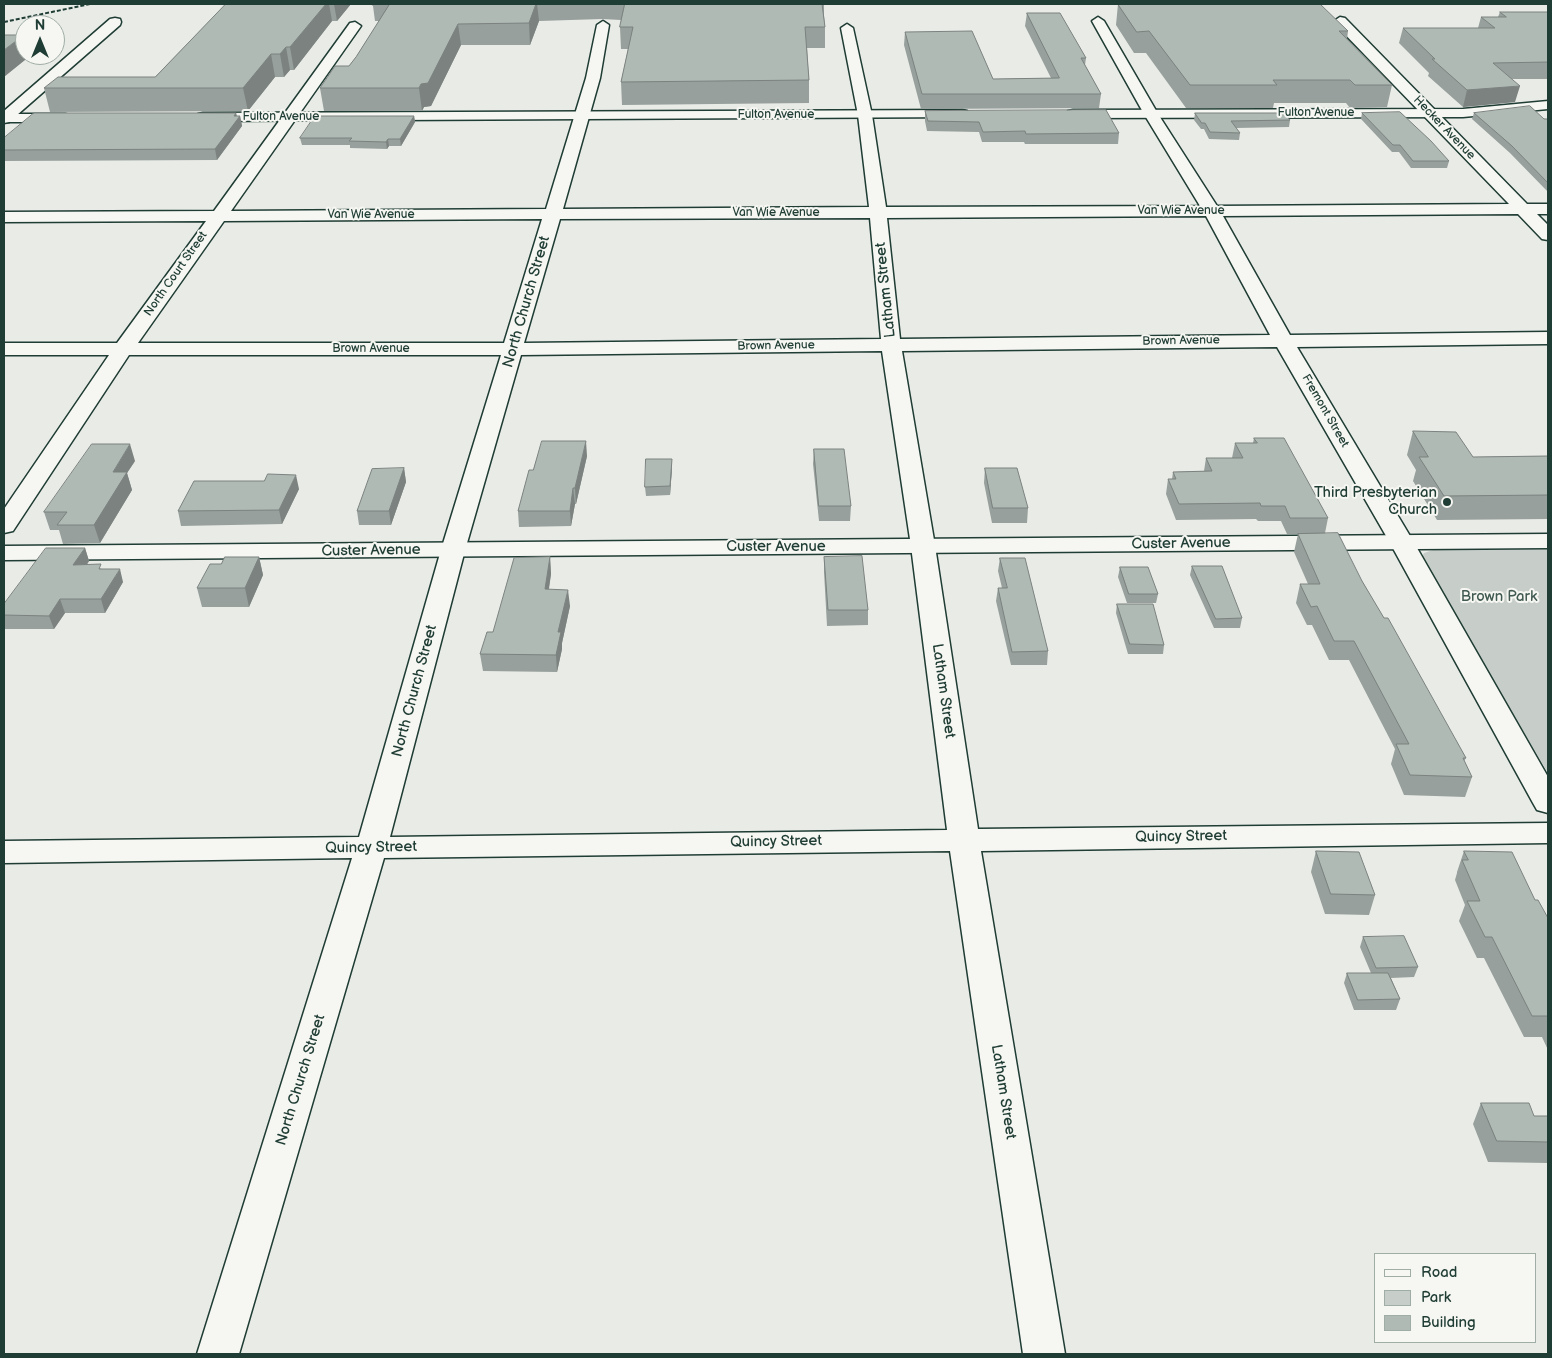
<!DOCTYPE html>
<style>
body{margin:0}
#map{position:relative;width:1552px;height:1358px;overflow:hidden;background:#e9ebe7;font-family:"Balsamiq Sans",sans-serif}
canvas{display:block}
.frame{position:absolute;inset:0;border:5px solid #1f3d34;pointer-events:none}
.legend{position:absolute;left:1374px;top:1253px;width:162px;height:90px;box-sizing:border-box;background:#f6f6f2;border:1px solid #a0aca6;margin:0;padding:6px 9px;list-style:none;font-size:15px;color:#1f3d34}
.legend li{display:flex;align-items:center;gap:10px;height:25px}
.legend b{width:25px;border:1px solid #a0aca6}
.north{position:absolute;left:15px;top:15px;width:50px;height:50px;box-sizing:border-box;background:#f6f6f2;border:1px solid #a0aca6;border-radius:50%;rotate:0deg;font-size:14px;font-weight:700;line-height:20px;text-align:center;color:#1f3d34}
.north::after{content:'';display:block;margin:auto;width:18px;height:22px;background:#1f3d34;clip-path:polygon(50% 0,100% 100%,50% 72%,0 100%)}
</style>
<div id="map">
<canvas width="1552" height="1358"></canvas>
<div class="frame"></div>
<ul class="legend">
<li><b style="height:6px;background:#f6f6f2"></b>Road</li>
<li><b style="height:14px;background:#c7cec9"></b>Park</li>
<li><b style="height:14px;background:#b0bab5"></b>Building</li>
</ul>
<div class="north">N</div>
</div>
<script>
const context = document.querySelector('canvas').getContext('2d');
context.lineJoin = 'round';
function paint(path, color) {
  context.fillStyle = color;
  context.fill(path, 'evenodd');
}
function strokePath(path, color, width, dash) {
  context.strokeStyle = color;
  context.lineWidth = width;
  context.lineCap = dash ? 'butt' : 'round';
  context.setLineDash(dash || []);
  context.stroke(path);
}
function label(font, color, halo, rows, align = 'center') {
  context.font = font + ' "Balsamiq Sans",sans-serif';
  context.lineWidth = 4;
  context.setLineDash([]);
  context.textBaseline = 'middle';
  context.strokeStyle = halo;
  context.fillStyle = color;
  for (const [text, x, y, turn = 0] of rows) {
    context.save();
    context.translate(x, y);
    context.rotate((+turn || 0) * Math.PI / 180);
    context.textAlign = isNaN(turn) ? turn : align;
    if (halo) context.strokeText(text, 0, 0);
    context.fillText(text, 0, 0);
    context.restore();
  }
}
paint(new Path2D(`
 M1548,549V773L1421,559L1424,553L1433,550Z`), '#c7cec9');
const minor = new Path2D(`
 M1098,17L1104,21L1158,114L1217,206L1509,204L1335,24L1334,21L1340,17L1345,18L1527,204H1548V214H1537L1548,225V240L1542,239L1518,214L1223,216L1290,335L1548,332V344L1297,347L1413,541L1548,777V813L1537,810L1533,803L1389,541L1277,347L902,351L935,546L978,829L1548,823V843L981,851L1065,1354H1023L950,851L384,858L239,1354H197L352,858L4,863V841L359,837L441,550L501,355H129L13,531L4,533V509L109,355H4V343H117L206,221L4,222V212L214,211L350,23L355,22L361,26L231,211L546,209L586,78L597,25L603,21L609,25L600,78L563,209L869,207L858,115L841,28L847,24L853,28L872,115L886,207L1200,206L1144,114L1092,21ZM1206,216L1270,335L900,339L887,218ZM870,218L881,339L524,343L560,219ZM542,219L504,343H138L224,221ZM882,351L911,546L947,830L390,837L465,550L521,355Z
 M115,18L120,19L121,22L120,25L9,122L4,123V111L110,19Z`);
const tertiary = new Path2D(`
 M1548,101V109L1463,117L1073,118L1068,117L1066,114L1068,111L1073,110L1463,109Z
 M962,110L967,111L969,114L967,117L203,121L198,120L196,117L198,114L203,113Z
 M4,114H65L70,115L72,118L70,121L65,122H4Z
 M1548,534V548L4,560V546Z`);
strokePath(minor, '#1f3d34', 3);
strokePath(tertiary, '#1f3d34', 3);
paint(minor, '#f6f6f2');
paint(tertiary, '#f6f6f2');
strokePath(new Path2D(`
 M4,22L90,4`), '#1f3d34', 2, [4, 2]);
paint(new Path2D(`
 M226,4H351L337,21H332L294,70H290L284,77H275L248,111L50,112L44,88L155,77Z
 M370,4H824V16L825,27V48H807L809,80V103L622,105L621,82L628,49H621L620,27L621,20L602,19L539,21L530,45H461L431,106L424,107L422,111H324L320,88L349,66L356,57L379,21H375L373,6Z
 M1118,4L1348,31L1347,39L1392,85L1387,107L1350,108L1346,103H1274L1273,108H1186L1146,53H1134L1116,25Z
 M1500,12H1548V79H1512L1515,102L1463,107L1428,76L1429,73L1399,43L1403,28H1478L1481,17H1498Z
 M1027,13L1086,58L1085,65L1101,94L1099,108L921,109L904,45L905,32L993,79L1051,78L1025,26Z
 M925,111L1119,133L1118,144H1025L1024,142H982L979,132L927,131L925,121Z
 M236,113L237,116H240L242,126L217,160L4,161V138Z
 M1195,113L1290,120L1289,127L1236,128L1240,133L1239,140L1209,139L1204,129H1201L1194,120Z
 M1362,113L1449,161L1447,168H1411L1399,152H1392L1361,119Z
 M1474,113L1548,119V192L1510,153L1472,119Z
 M414,116L415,122L401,146H389L387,149L350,148V145H302L300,138Z
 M1413,431L1473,457L1548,456V519L1437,520L1413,481L1416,470L1407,455Z
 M1254,438L1328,518L1325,533L1362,581L1466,758L1464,761L1472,777L1465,797L1404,795L1391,764L1395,749L1349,660H1329L1312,625H1307L1296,603L1300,584H1308L1294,552L1298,534H1287L1281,521H1258L1256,519L1176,520L1166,494L1168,479H1172L1173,472L1204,471L1206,458H1232L1235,443H1253Z
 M814,449L851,506L850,521H819L813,464Z
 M587,456L576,504H575L571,526L519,527L518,511L533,470Z
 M135,461L127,473L132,490L100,543L63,544L59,530H50L44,512Z
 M404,468L406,482L391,525H359L357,511Z
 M672,468L670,495L646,496L645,487Z
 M985,468L1028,508L1027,523H992L984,483Z
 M299,489L282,524L181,526L178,511Z
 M85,548L89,561L87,565L102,569L123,582L105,613H65L54,629H4V604Z
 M259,557L263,575L249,607H202L197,588L221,564Z
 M550,557L551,574L549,589L570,606L562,643V649L557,672L483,671L480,654L493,632Z
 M824,557L868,610V625L827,626L824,572Z
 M1000,558L1048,651L1047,665H1011L996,601L998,588H1002L998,571Z
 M1192,566L1242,618L1240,628H1214L1190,575Z
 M1120,567L1158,594L1156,603H1127L1118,577Z
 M1117,604L1164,645L1163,654H1128L1116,613Z
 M1316,851L1375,895L1369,915L1325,914L1311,872Z
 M1464,851L1535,900L1548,918V1050L1542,1037H1524L1484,958H1477L1459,921L1465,905L1455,880L1457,873V872Z
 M1363,937L1418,967L1414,977L1391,978L1400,999L1396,1010H1354L1344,983L1347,973H1371L1360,947Z
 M1481,1103L1534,1116H1548V1163L1488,1162L1473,1124Z`), '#97a09c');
paint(new Path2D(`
 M326,4H329L332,21L294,70L290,47Z
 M334,4H351L337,21Z
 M536,4H537L539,21L530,45L529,23Z
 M458,24L461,45L431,106L424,107L422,111L419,88Z
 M24,35L25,39V55H29L30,56L4,77V50Z
 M286,47L290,70L284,77L280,54Z
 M271,54L275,77L248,111L243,88Z
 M1520,86L1515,102L1463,107L1467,90Z
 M236,113L237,119L240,116L242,126L217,160L215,149Z
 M414,116L415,122L401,146L400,139Z
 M388,139L389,146L387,149L386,142Z
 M586,441L587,456L576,504L575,488Z
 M130,444L135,461L127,473L132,490L100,543L94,525L113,472Z
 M672,459V468L670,495V486Z
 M404,468L406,482L391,525L389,511Z
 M296,475L299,489L282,524L279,510Z
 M573,488L575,504L571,526L570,511Z
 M85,548L89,561L77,578L73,565Z
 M259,557L263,575L249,607L245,588Z
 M550,557L551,574L546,606L545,589Z
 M120,569L123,582L105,613L101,599Z
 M568,590L570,606L562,643V649L557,672L556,655L558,632Z
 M60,599L65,613L54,629L49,616Z`), '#7b827f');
const building = new Path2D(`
 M226,4H326L290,47H286L280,54H271L243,88H44L58,77H155Z
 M390,4H536L529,23L458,24L428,83L421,84L419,88H320L335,66H349L356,57Z
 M625,4H822L825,27H805L809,80L621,82L633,27H620Z
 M1118,4H1320L1348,31H1339L1392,85H1355L1350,80H1273L1277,85H1190L1149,31L1137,32Z
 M1500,12H1548V62L1493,63L1520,86L1467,90L1432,59H1435L1403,28H1495L1481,17H1506Z
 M1027,13H1060L1086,58H1081L1101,94H922L905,32L972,31L993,79L1059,78Z
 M4,35H24L4,50Z
 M1530,106L1544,119H1548V183L1512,146L1474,113Z
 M1106,110L1119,133L1026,134L1025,131L983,132L979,122L928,121L925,111Z
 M1400,112L1431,141L1449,161H1413L1400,145H1393L1362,113Z
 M34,113H236L234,116H240L215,149L4,150V138Z
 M1195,113H1284L1290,120L1231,121L1240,133L1210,132L1205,123H1202Z
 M315,116H414L400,139H388L386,142L349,141L352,138H300Z
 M1413,431L1456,432L1473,457L1548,456V495L1444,496L1419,457H1428Z
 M1254,438H1284L1328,518H1290L1285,506H1261L1260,503L1179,504L1168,479H1176L1173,472L1212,471L1206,458H1243L1235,443H1257Z
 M542,441H586L575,488H573L570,511H518L529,470H533Z
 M92,444H130L113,472H127L94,525H57L67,512H44Z
 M814,449H844L851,506H819Z
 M646,459H672L670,486L645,487Z
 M404,468L389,511H357L372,469Z
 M985,468H1017L1028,508H993Z
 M268,474L296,475L279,510L178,511L194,481H264Z
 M1338,533L1362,581L1384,618H1388L1466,758H1463L1472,777L1410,775L1396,744H1409L1354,641H1334L1317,606L1311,607L1300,584H1320L1298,534Z
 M46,548H85L73,565L101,564L99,569H120L101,599H60L49,616L4,615V604Z
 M862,556L868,610H828L824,557Z
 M225,557H259L245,588H197L210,564H221Z
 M550,557L545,589L568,590L558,632H561L556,655L480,654L487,632H493L514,558Z
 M1000,558H1025L1048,651L1012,652L998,588H1007Z
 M1192,566H1222L1242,618L1216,619Z
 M1120,567H1148L1158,594H1129Z
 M1117,604H1153L1164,645L1130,644Z
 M1316,851L1359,852L1375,895L1331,894Z
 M1464,851L1512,852L1535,900H1538L1548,918V1016H1532L1492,937H1485L1467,901H1480L1462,860H1468Z
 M1404,936L1418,967L1376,968L1363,937Z
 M1347,973H1388L1400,999L1358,1000Z
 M1481,1103H1529L1534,1116H1548V1142L1497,1141Z`);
paint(building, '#b0bab5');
strokePath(building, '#7b827f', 1);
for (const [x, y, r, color] of [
 [1447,502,5,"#1f3d34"]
]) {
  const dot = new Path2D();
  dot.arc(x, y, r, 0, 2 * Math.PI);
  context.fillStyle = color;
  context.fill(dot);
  strokePath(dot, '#f6f6f2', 2);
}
label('12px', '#1f3d34', '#f6f6f2', [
 ["Fulton Avenue",1316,113],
 ["Fulton Avenue",776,115],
 ["Fulton Avenue",281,117],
 ["Hecker Avenue",1444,128,46],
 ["Van Wie Avenue",1181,211],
 ["Van Wie Avenue",776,213],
 ["Van Wie Avenue",371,215],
 ["North Court Street",176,274,-55],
 ["Brown Avenue",1181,341,-1],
 ["Brown Avenue",776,346,-1],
 ["Brown Avenue",371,349],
 ["Fremont Street",1325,411,60]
]);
label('15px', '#1f3d34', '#f6f6f2', [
 ["Latham Street",886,290,-96],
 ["North Church Street",527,302,-74],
 ["Custer Avenue",1181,544,-1],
 ["Custer Avenue",776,547],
 ["Custer Avenue",371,551,-1],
 ["North Church Street",415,691,-75],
 ["Latham Street",943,691,82],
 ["Quincy Street",1181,837,-1],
 ["Quincy Street",776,842,-1],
 ["Quincy Street",371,848,-1],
 ["North Church Street",301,1080,-73],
 ["Latham Street",1003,1092,81]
]);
label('15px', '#1f3d34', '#f6f6f2', [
 ["Third Presbyterian",1437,493],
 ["Church",1437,510]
], 'right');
label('15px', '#415a52', '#f6f6f2', [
 ["Brown Park",1499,597]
]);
</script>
